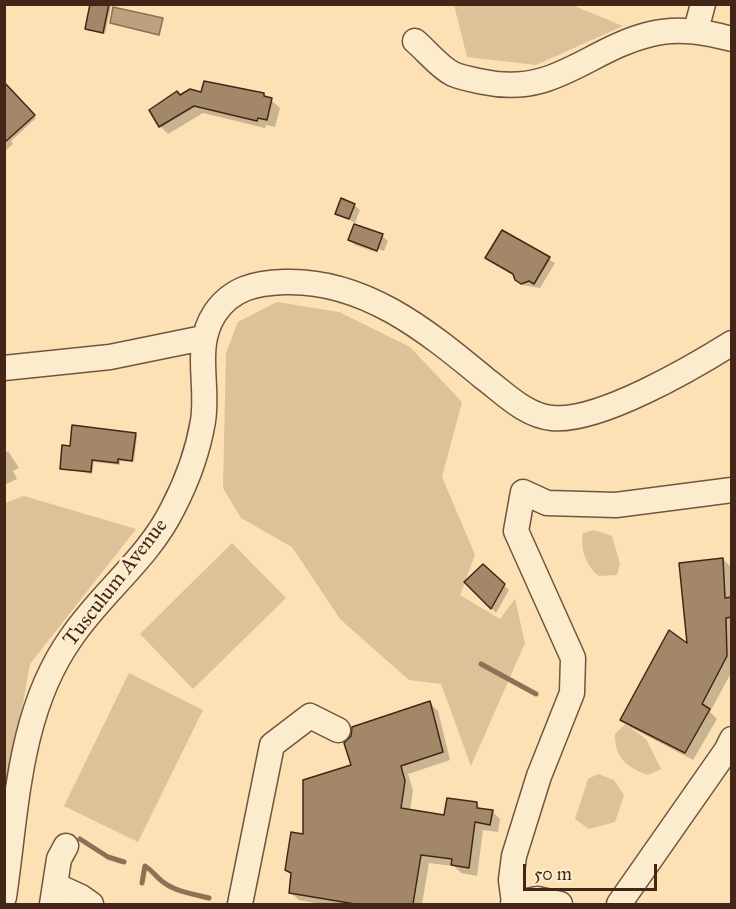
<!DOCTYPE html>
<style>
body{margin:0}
#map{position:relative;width:736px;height:909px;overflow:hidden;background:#fbe1b4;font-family:"IM FELL Great Primer",serif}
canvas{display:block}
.frame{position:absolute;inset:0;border:6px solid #442618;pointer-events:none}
.scale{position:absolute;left:523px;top:864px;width:134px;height:27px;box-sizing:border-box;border:3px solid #442618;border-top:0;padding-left:8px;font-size:18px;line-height:21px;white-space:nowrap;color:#442618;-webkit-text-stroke:4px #fcecce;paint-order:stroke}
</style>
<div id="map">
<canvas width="736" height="909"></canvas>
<div class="frame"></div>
<div class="scale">50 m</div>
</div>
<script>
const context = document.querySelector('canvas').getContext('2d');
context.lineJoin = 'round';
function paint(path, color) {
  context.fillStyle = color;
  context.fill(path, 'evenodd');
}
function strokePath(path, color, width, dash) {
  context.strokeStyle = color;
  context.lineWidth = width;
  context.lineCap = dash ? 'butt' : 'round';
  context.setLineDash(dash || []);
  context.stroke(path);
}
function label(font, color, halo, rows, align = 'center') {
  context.font = font + ' "IM FELL Great Primer",serif';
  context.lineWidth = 6;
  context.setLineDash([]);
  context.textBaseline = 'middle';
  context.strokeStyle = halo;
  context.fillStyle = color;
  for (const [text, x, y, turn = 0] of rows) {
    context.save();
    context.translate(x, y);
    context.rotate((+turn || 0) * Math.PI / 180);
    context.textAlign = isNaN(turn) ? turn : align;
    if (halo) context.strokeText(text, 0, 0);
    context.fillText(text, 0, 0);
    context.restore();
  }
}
paint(new Path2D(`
 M454,5H572L623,26L536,65L467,57Z
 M277,302L339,312L410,347L462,402L442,477L475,555L460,595L500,619L515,599L525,643L471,766L441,684L409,680L340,619L292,547L241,518L223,488L226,353L238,322Z
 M24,496L136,529L30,664L5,802V503Z
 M594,530L612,536L620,564L617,575L599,576C586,566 580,549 583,533Z
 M232,543L286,598L193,689L140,634Z
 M129,673L203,710L138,842L64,806Z
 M625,724L646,739L661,769L648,775C626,767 615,758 615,734Z
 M598,774L614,780L624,795L615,822L589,829L575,819L588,779Z`), '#dcc199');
const water = new Path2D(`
 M113,7L163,18L159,35L110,23Z`);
paint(water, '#bda17f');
strokePath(water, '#8d7056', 1.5);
paint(new Path2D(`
 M92,4L111,6L105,34L86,29Z
 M205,82L264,94L280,108L275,127L266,125L265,128L203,113L168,134L160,126L180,96L202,94Z
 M7,87L36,118L11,141L13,144L4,152V90Z
 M354,205L360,210L355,223L337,213Z
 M502,232L555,263L540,288L522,285L515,276L487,257Z
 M382,236L388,241L384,251L354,240V243L382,255L355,245L349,239Z
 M135,434L137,436L134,462L120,461V465L94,462L92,474L61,468L71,448Z
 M8,451L19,468L13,471L17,479L4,485V453Z
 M723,559L731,567L732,671L710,712L717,719L693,760L630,727L621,719L689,646Z
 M483,566L509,590L496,613L466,582Z
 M430,703L438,711L450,760L408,774L413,790L410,811L445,817L476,804L483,810L492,811L500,819L498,832L483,830L477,876L461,873L454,866L429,863L422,904H320L299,900L290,892L292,875L287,870L304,835L353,766Z`), '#0003');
strokePath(new Path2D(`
 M481,664L536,694
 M80,839L108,857L124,862
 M142,883L145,866C153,871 156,877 163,882C176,892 194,894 209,898`), '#8d7056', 5);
const building = new Path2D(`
 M90,4H109L103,33L85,29Z
 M204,81L264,93V96L272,98L267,120L258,118L257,121L194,106L159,127L149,110L177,91L180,95L190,89L201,92Z
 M4,82L35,115L4,143Z
 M341,198L355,204L349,219L335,214Z
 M354,224L383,234L377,251L348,240Z
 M502,230L550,257L534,284L529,281L521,284L515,280L513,274L485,258Z
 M72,425L136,433L132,461L118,459V463L92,460L91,472L60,469L62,445L70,446Z
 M723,558L725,598L732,597V617L726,618L727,656L702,704L710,709L685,753L620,720L669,630L687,643L679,563Z
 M483,564L505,584L491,609L464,582Z
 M430,701L443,752L401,766L405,781L401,808L444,815L447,798L477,802V808L493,810L490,825L475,822L469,868L451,865L452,859L421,855L413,904H355L289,893L291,873L285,870L291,832L303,834V780L351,765L344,743L351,736L352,727Z`);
paint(building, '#a38769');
strokePath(building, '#442618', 1.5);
const minor = new Path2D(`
 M696,30L703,4
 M415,41C427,51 439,67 453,74C462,78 474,80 484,82C555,97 588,49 651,34C678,27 705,32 732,39
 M4,368L110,357L203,338
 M57,886L81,897L91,904
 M4,897C17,809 18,713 71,638C102,592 148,559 173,508C187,481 198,451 203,421C209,385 193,346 215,313C232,288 256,283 284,282C363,279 426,330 484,378C504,393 526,416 552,418C598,423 692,368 732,343
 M514,903L511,880L514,856L539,776L572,693L573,658L516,531L523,492L547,503L616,505L732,490
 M52,904L59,859L66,846
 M240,904L272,745L310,716L338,730
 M513,904L537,899L560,904
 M619,904L726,751L732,739`);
strokePath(minor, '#72553f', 27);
strokePath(minor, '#fcecce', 24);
label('21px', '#442618', '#fcecce', [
 ["Tusculum Avenue",116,583,-52]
]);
</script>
